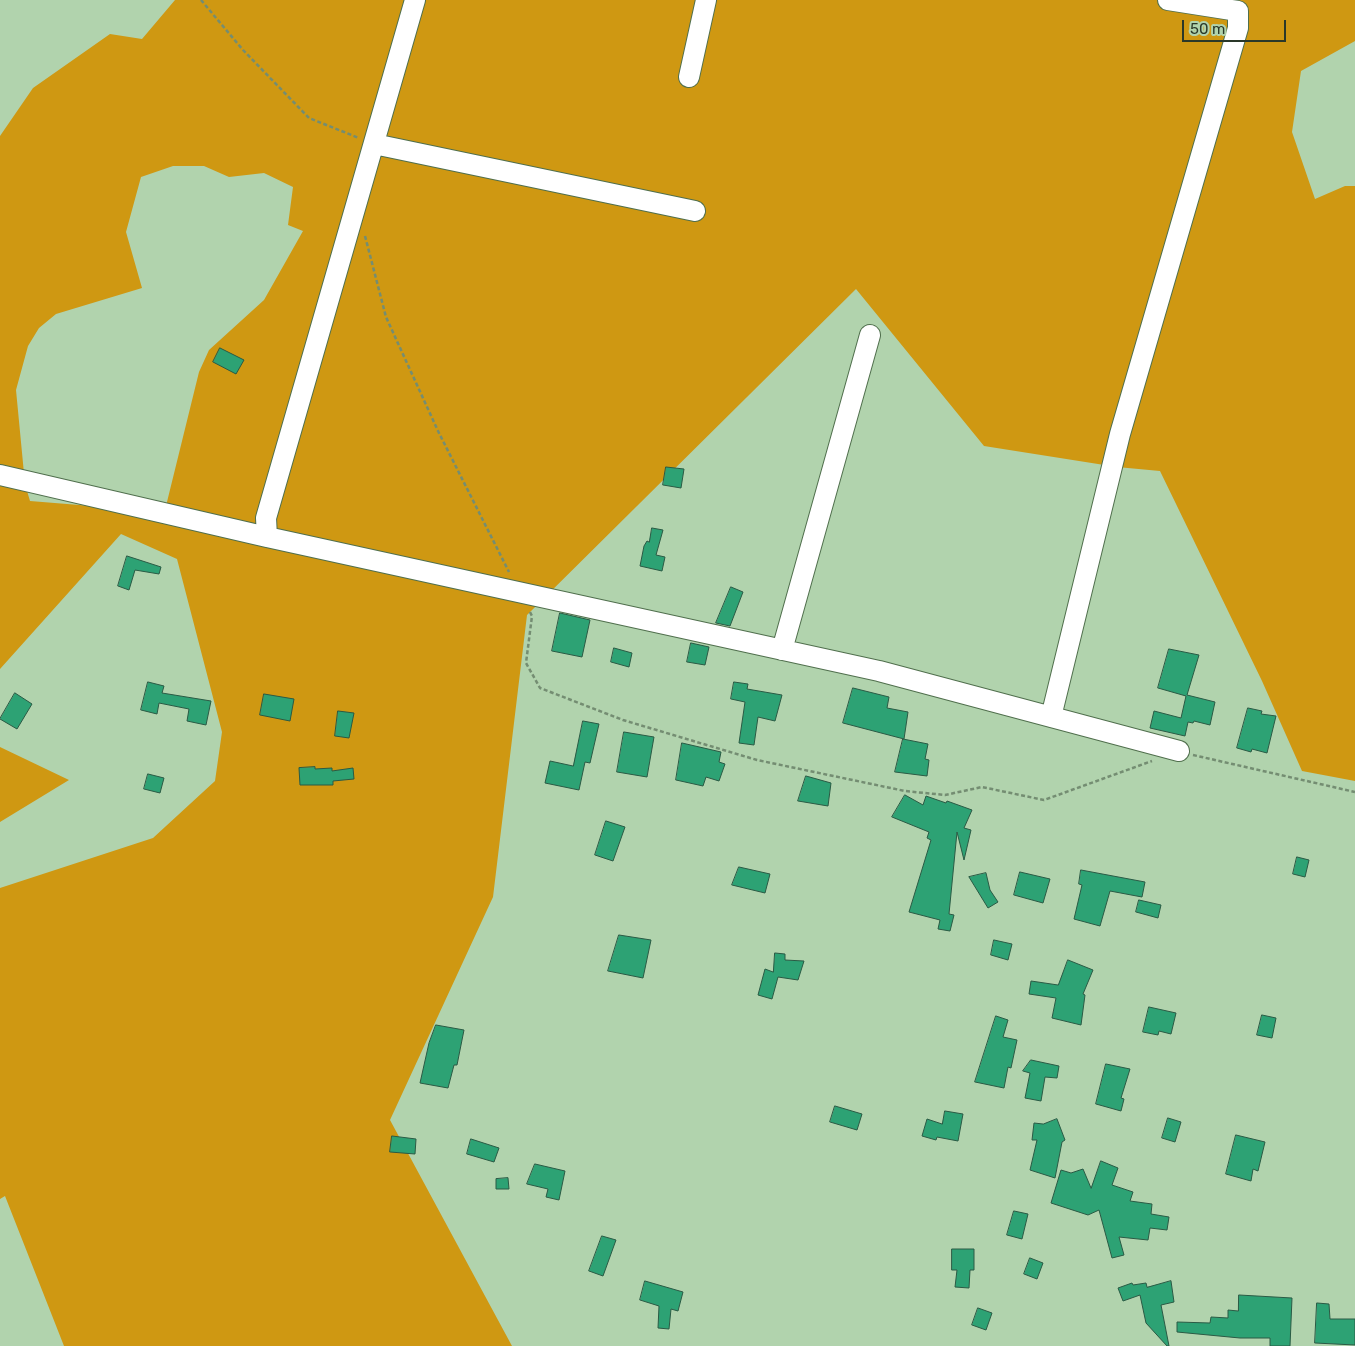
<!DOCTYPE html>
<style>
body{margin:0}
#map{position:relative;width:1355px;height:1346px;overflow:hidden;background:#b1d3ad;font-family:Rubik,sans-serif}
canvas{display:block}
.scale{position:absolute;left:1182px;top:20px;width:104px;height:22px;box-sizing:border-box;border:2px solid #2a3829;border-top:0;padding-left:6px;font-size:15px;line-height:18px;white-space:nowrap;color:#2a3829;-webkit-text-stroke:4px #b1d3ad;paint-order:stroke}
</style>
<div id="map">
<canvas width="1355" height="1346"></canvas>
<div class="scale">50 m</div>
</div>
<script>
const context = document.querySelector('canvas').getContext('2d');
context.lineJoin = 'round';
function paint(path, color) {
  context.fillStyle = color;
  context.fill(path, 'evenodd');
}
function strokePath(path, color, width, dash) {
  context.strokeStyle = color;
  context.lineWidth = width;
  context.lineCap = dash ? 'butt' : 'round';
  context.setLineDash(dash || []);
  context.stroke(path);
}
paint(new Path2D(`
 M175,0H1355V41L1301,71L1292,132L1315,199L1345,186H1355V781L1302,771L1262,681L1160,471L1117,467L984,446L856,289L527,615L493,897L390,1120L512,1346H64L5,1196L0,1199V888L153,838L215,781L222,732L177,559L121,534L0,669V136L33,88L110,34L142,39ZM173,166H204L229,177L264,173L293,187L288,225L303,231L264,300L209,350L199,372L166,506L153,511L30,501L25,484L16,390L28,346L39,328L56,314L142,288L126,232L141,177Z
 M0,747L69,780L0,822Z`), '#cf9812');
const building = new Path2D(`
 M220,348L244,360L236,374L213,362Z
 M666,467L684,469L681,488L663,485Z
 M652,528L663,530L656,555L665,557L662,571L640,566L644,546L647,541L649,542Z
 M127,556L161,567L159,574L135,570L129,590L118,586Z
 M731,587L743,592L730,626L716,623Z
 M560,613L590,620L582,657L552,651Z
 M691,643L709,647L705,665L687,662Z
 M614,648L632,653L629,667L611,662Z
 M1169,649L1199,655L1187,695L1215,702L1210,725L1194,721L1193,723L1188,722L1185,736L1150,728L1154,711L1181,718L1186,696L1158,688Z
 M148,682L164,686L162,693L211,701L206,725L187,721L189,709L159,703L157,714L141,710Z
 M734,682L748,684L747,689L782,695L775,721L758,717L754,745L739,743L745,702L731,699Z
 M853,688L889,697L887,708L908,712L904,739L843,723Z
 M15,693L32,704L17,729L0,719Z
 M264,694L294,699L290,721L260,715Z
 M1248,708L1262,711L1261,714L1276,716L1267,753L1252,749L1251,752L1237,748Z
 M338,711L354,713L349,738L335,736Z
 M583,721L599,724L590,763L585,762L579,790L545,783L550,761L573,766Z
 M624,732L654,737L647,777L617,772Z
 M903,739L928,744L925,759L929,760L927,776L895,772Z
 M682,743L721,752L719,762L725,764L719,781L706,777L703,786L676,780Z
 M315,767V769L332,768V771L353,768L354,779L333,781V785H300L299,768Z
 M148,774L164,778L160,793L144,789Z
 M806,776L831,783L828,806L798,801Z
 M905,795L923,805L926,796L946,803L947,801L972,810L964,828L971,830L964,860L957,832L949,914L954,915L950,931L938,929L940,920L909,912L931,840L927,838L929,832L892,817Z
 M606,821L625,827L613,861L595,855Z
 M1297,857L1309,860L1305,877L1293,874Z
 M739,867L770,874L765,893L732,885Z
 M1081,870L1145,882L1142,897L1110,891L1100,926L1074,919L1082,885L1079,884Z
 M1020,872L1050,879L1043,903L1014,895Z
 M986,873L990,890L998,902L988,908L969,877Z
 M1139,900L1161,905L1158,918L1136,912Z
 M619,935L651,940L643,978L608,971Z
 M994,940L1012,944L1008,960L991,955Z
 M775,953L785,954V960L804,961L798,980L778,977L772,999L758,995L765,969L773,972Z
 M1068,960L1093,970L1083,994L1085,995L1081,1025L1052,1018L1056,998L1029,994L1031,981L1058,985Z
 M1149,1007L1176,1013L1171,1034L1159,1031L1158,1035L1143,1032Z
 M1262,1015L1276,1018L1272,1038L1257,1035Z
 M996,1016L1008,1020L1003,1037L1017,1040L1011,1068L1008,1067L1004,1088L975,1082Z
 M436,1025L464,1030L457,1065H454L448,1088L420,1083L429,1043Z
 M1031,1060L1059,1066L1057,1078L1045,1077L1041,1101L1025,1098L1030,1073L1023,1071Z
 M1106,1064L1130,1069L1121,1098L1124,1099L1121,1111L1096,1104Z
 M835,1106L862,1114L857,1130L830,1122Z
 M945,1111L963,1114L958,1141L937,1137L936,1140L922,1136L927,1119L942,1124Z
 M1168,1118L1181,1122L1175,1142L1162,1138Z
 M1057,1119L1065,1140L1062,1142L1055,1178L1030,1170L1037,1140H1032L1034,1123L1043,1124Z
 M1236,1135L1265,1142L1258,1171L1253,1169L1251,1181L1226,1174Z
 M392,1136L416,1139L415,1154L390,1152Z
 M471,1139L499,1148L494,1162L467,1154Z
 M1101,1161L1118,1168L1112,1185L1133,1192L1130,1201L1152,1204L1151,1214L1169,1217L1167,1230L1150,1228L1148,1240L1119,1237L1124,1255L1112,1258L1099,1210L1088,1215L1051,1203L1061,1170L1071,1173L1083,1169L1091,1188Z
 M535,1164L565,1171L559,1200L546,1197L548,1189L527,1184Z
 M508,1178L509,1189H496V1179Z
 M1014,1211L1028,1214L1022,1239L1007,1235Z
 M602,1236L616,1240L603,1276L589,1271Z
 M952,1249H974V1270H970L969,1288L955,1287L957,1270H952Z
 M1030,1258L1043,1263L1037,1279L1024,1274Z
 M645,1281L683,1292L678,1311L671,1309L669,1329L658,1328L659,1306L640,1300Z
 M1171,1281L1174,1302L1161,1305L1169,1346H1167L1146,1323L1140,1295L1123,1301L1118,1288L1132,1283L1133,1285L1146,1283L1147,1287Z
 M1239,1295L1292,1298L1290,1346H1270V1338H1240L1177,1332V1322L1210,1323L1211,1317L1228,1318V1310L1238,1311Z
 M1317,1303L1329,1304L1330,1319H1355V1345L1315,1343Z
 M978,1308L992,1313L986,1330L972,1325Z`);
paint(building, '#2da274');
strokePath(building, '#2a5a44', 1);
const minor = new Path2D(`
 M415,0L266,518L267,537L879,671L1179,751
 M689,77L706,0
 M374,144L695,211
 M0,475L267,537
 M782,650L870,335
 M1051,717L1120,434L1238,28V11L1168,0`);
strokePath(minor, '#506f4d', 22);
strokePath(new Path2D(`
 M201,0L243,50L309,118L359,138
 M365,236L386,317L438,431L509,572
 M530,612L532,616L526,663L540,688L623,720L757,760L905,791L945,795L982,787L1044,800L1152,761
 M1193,755L1355,792`), '#748d72', 2.5, [4, 2.5]);
strokePath(minor, '#fff', 20);
</script>
